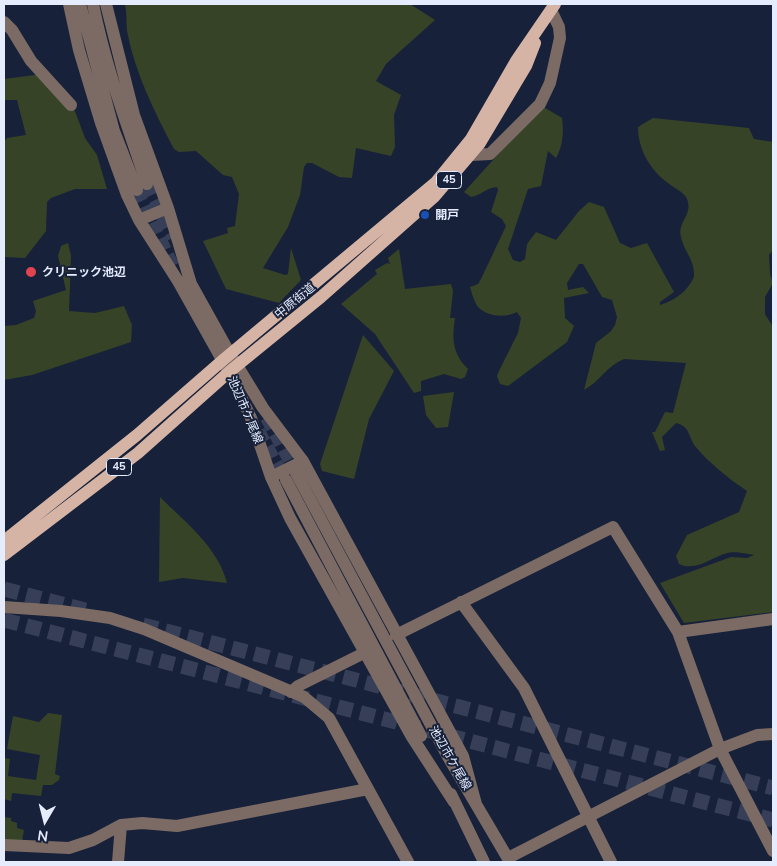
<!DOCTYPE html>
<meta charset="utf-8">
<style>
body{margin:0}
#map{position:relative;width:777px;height:866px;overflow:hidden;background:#17213a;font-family:Mulish,sans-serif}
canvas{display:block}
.frame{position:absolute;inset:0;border:5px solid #e4ecfd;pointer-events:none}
.north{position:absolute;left:20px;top:796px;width:50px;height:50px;-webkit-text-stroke:4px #17213a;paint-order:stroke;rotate:188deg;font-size:14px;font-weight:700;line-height:20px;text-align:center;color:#e4ecfd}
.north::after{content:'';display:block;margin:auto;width:18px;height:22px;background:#e4ecfd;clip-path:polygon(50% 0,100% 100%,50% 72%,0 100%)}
</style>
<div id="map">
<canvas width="777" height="866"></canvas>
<div class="frame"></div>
<div class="north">N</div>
</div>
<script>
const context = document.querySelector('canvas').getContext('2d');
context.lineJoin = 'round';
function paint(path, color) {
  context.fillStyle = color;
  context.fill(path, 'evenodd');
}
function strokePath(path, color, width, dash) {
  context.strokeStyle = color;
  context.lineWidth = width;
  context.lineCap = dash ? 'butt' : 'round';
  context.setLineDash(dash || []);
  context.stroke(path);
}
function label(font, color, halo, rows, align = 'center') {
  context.font = font + ' Mulish,"Noto Sans JP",sans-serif';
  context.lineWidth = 4;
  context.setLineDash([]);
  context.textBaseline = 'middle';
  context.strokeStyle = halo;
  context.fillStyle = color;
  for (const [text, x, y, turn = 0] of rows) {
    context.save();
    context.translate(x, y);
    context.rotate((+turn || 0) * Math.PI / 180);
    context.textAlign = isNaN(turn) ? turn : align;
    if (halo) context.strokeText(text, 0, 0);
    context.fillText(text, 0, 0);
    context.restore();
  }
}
paint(new Path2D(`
 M125,4H410L435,20L386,64L376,81L401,95L394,115L395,147L391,156L356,148L352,178L339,177L312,163H307L304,167L300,195L288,227L263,268L285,275L288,274L291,248L301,280L279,303L226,289L203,241L228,233L227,228L235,226L239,194L232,177L223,175L196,151L179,152L174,149C154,111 135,73 127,31C126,22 127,13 125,4Z
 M42,74L58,98L75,111L85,138L97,155L107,189H75L51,198L47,202L46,231L25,258L4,257V142L7,138L26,135L17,100H5L4,79Z
 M542,106L562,118C564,131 563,146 556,158L548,151L541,186L528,189L508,249L513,260L520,262L525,259L527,244L536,232L556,240L579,211L589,202L604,207L620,243L631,248L647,243L674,292L660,302V305C675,300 687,292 694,277C695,259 684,252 681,237C677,221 695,214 686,197C682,191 674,188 668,183C650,170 638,149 638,127L653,118L749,128L754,139L773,142V250L769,255L770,274L773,283L765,297V314L773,327V612L684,623L660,583L731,557L747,558L754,555C748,554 734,551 727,553C712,557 696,572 679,564L676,556L687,535L739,512L747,491C728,478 709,463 695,446C688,436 690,426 676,423L662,437L665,450L660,451L652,432H655L665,412L673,413L686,363L624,359C608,365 599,382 584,390L596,343L611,331L615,325L617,317L612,300L602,297L583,264H579L567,283L568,290L583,287L589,293L564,298L565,318L574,326L567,342L508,386L500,384L497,376L499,371L518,333L521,318L517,312C506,318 487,317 478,307C474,302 472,293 470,287L478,284L481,279L506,226L502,219L491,212L498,190L497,187C487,187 480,196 471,197L464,192Z
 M68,243L71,256L69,311L95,313L124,306L132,325L131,342L32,375L4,380V326L16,325L34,318L36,311L33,301L66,290L58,256L61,246Z
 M399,249L405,289L451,284L453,291L450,318H455C452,339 452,353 468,369L465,377L461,379L444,374L421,381V391L414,393L375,334L341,304L377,274L375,270L387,263L390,264L388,258Z
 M363,335L394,371L369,419L354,479L322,471L320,464Z
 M454,392L448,427L436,428L426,415L423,396Z
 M160,497C185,522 218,547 227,583L183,578L159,582Z
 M48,713L62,715L55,774L60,776L59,780L52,785H43L41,796L12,793L11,801L4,799V758L10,759L8,776L36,780L40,755L7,749L13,716L39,722Z
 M4,817L11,818V821L17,823V828L24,830L22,841H4Z`), '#374327');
strokePath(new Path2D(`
 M147,184L173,238
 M137,190L174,267
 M266,418L296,473
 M259,431L286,480`), '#363f57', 12, [12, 6]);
strokePath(new Path2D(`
 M4,589L89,611
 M4,620L773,820
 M143,625L773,788`), '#363f57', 15, [15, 8]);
strokePath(new Path2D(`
 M69,4L79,50L101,123L127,195L139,220L178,281L229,372L251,418L271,477L290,518L412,737L454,802
 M80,4L114,131L137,190
 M93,4C105,65 127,125 147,184
 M106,4L134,115L168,208L191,284L230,354L263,408L303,461L463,756L476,804
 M4,22L12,30L31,61L71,105
 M471,155L490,154L540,104L550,83L560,38L559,27L551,10
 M139,220L168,208
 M296,473L447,755L510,862
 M271,477L303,461
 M286,480L421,736
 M461,602L524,688L611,862
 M4,607L61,611L110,618L144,629L304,697L329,718L408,862
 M678,632L773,619
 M396,635L613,527L678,632L720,749L773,851
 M291,692L298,686L366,652
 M451,794L484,862
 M4,845L69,848L93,840L121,825L142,823L177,826L368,789
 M508,858L720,749L757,735L773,734
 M118,862L121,825`), '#7b6b64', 12);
strokePath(new Path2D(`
 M4,541L137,435L223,360L436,182L471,139L516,61L555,4
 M4,555L138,453L229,372L321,297L434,197L480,143L526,66L535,43`), '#d6b4a5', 12);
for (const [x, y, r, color] of [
 [425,215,5,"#1a4fb4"],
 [31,272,6,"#e0444e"]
]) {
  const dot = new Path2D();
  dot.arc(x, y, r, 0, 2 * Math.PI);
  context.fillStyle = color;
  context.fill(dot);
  strokePath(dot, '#17213a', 2);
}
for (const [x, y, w] of [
 [449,180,25],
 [119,467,25]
]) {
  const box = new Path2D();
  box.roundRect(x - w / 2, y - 8.5, w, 17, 4);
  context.fillStyle = '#17213a';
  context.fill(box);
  strokePath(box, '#e4ecfd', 1);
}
label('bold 11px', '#e4ecfd', null, [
 ["45",449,180],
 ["45",119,467]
]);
label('bold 12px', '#e4ecfd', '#17213a', [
 ["開戸",435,215],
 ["クリニック池辺",42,272]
], 'left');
label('12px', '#e4ecfd', '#17213a', [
 ["中原街道",295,301,-39],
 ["池辺市ケ尾線",245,410,67],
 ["池辺市ケ尾線",450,758,60]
]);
</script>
